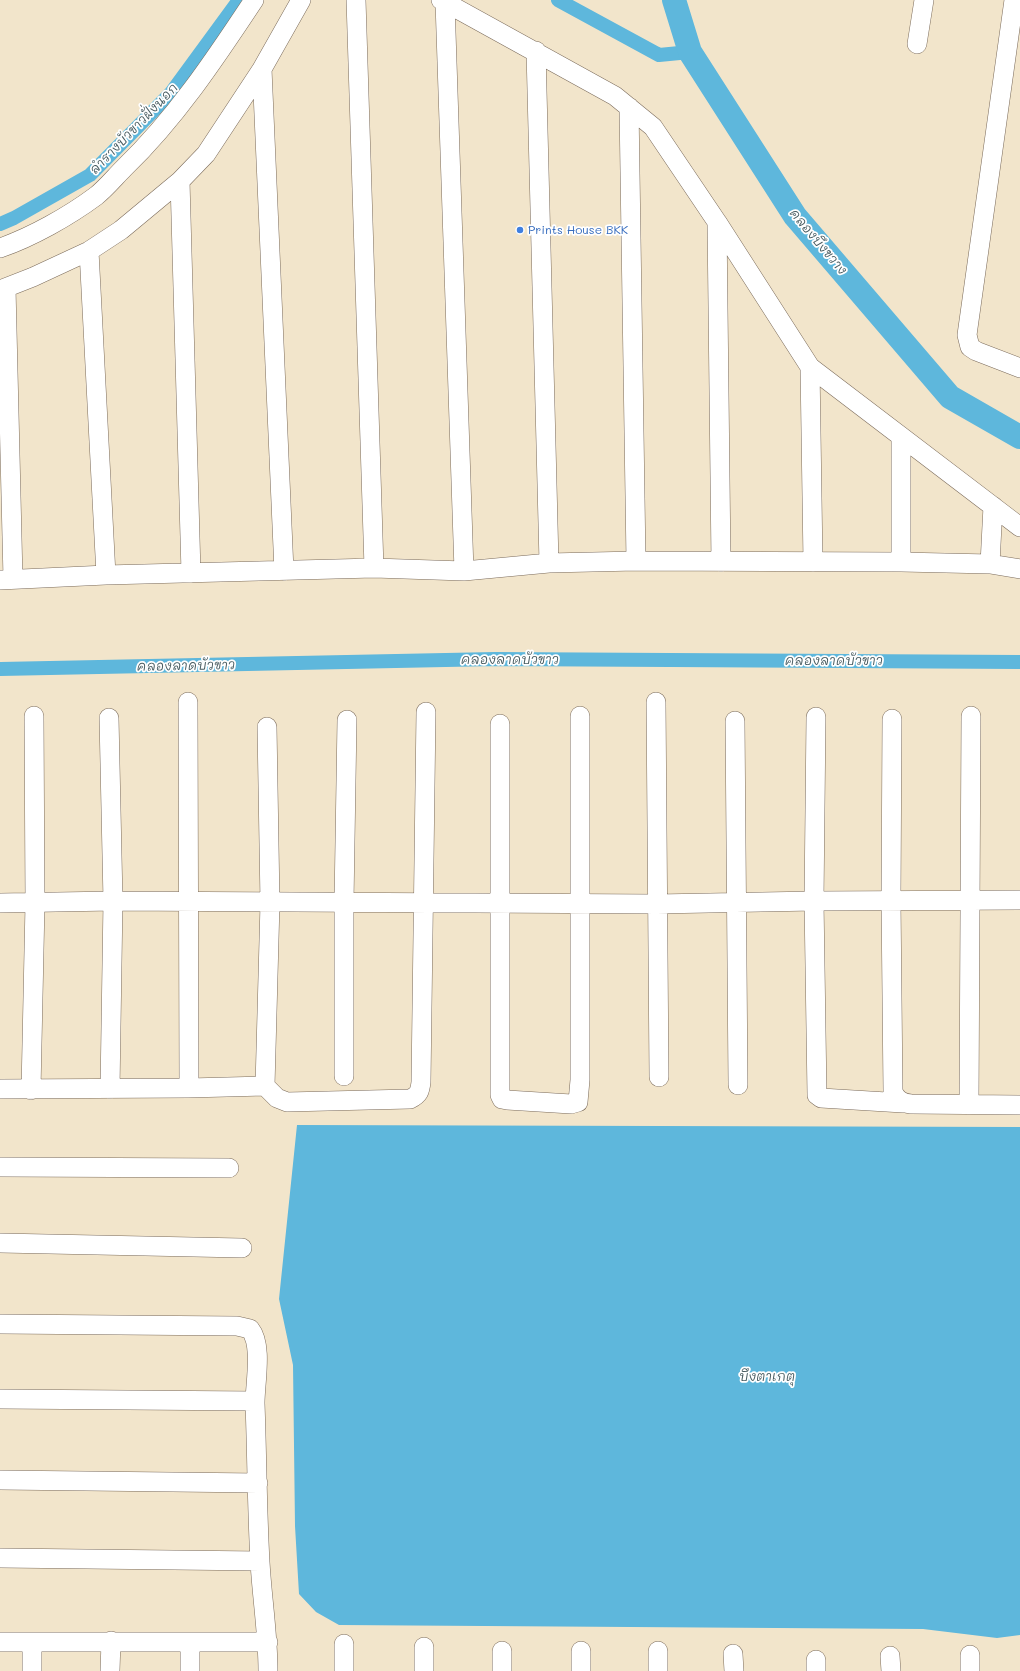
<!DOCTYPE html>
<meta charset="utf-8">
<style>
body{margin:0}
canvas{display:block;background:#f2e5cb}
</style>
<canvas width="1020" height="1671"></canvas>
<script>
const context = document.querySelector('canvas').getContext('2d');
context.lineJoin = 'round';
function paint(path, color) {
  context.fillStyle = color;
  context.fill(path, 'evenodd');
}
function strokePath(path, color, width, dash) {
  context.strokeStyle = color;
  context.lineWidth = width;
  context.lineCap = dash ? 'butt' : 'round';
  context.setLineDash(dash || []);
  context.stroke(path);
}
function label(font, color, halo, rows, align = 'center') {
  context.font = font + ' Mali,"Playpen Sans Thai",sans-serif';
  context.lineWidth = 3.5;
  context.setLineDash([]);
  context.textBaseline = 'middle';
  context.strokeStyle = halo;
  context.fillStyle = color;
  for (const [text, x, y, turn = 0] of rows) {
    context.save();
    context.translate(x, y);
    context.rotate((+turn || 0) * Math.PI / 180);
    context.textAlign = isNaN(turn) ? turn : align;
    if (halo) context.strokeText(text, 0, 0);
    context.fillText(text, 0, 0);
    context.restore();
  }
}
paint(new Path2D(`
 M297,1125L1020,1127V1635L997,1638L923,1629L339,1625L316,1612L299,1594L295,1526L293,1365L279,1299Z`), '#5eb7dc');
strokePath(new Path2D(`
 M558,0L659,55L690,52
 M0,224L14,218L90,175L171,93L239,0
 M0,669L495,659L1020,662`), '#5eb7dc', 14);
strokePath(new Path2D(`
 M674,0L690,52L795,216L950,397L1020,437`), '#5eb7dc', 24);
const minor = new Path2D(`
 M356,0L374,568
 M441,0L615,96L653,127L717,222L810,367L1020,527
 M1014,0L967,335L970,347L976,351L1020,368
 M445,2L464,571
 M917,44L924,0
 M536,51L549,563
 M262,69L284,571
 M629,107L636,561
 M180,181L191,573
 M717,222L721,562
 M0,248C32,237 69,216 96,196C106,188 115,177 124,168C175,119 215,59 254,0
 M89,251L106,575
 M6,288L13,579
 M0,290L33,277L89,251L121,230L180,181L206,154L262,69L301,0
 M810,367L813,562
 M901,562V437
 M990,564L993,506
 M0,580L106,575L374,568L464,571L549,563L636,561L901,562L990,564L1020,569
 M188,702L189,1088
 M656,702L659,1077
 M816,717L814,901L817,1095L821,1098L903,1103
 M109,718L113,901L110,1089
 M892,719L891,901L893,1092C897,1100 902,1103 911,1104L1020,1105
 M735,721L738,1085
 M500,724V1095L502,1099L507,1100L571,1104L578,1102L580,1080V716
 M267,727L270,903L265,1086L277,1098L287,1102L410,1099C419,1095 420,1091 421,1082L426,712
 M0,903L113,901L657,904L814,901L1020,900
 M344,1076V902L347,720
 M0,1089L189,1088L265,1086
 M31,1090L35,904L34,716
 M969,1105L971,716
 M0,1167L229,1168
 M0,1243L242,1248
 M0,1324L237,1326L250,1329C263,1345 255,1383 255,1403C257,1456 257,1509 260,1562C262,1598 268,1634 268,1671
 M0,1399L255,1401
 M0,1480L258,1483
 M0,1558L260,1561
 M0,1642H268
 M344,1644V1671
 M733,1654L734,1671
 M970,1655V1671
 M890,1656L891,1671
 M32,1671V1642
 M110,1671L111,1641
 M190,1671V1642
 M424,1671V1647
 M502,1671V1651
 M581,1671V1651
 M658,1671V1651
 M816,1671V1660`);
strokePath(minor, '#7b6b5b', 20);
strokePath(minor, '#fff', 19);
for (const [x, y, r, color] of [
 [520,230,4,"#3f7fe0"]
]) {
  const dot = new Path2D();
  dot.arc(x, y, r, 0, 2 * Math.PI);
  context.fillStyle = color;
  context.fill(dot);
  strokePath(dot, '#fff', 1.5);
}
label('12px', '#366cbe', '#fff', [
 ["Prints House BKK",528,230]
], 'left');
label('italic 13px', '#475b60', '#fff', [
 ["ลำรางบัวขาวฝั่งนอก",134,129,-46],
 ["คลองบึงขวาง",818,242,50],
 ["คลองลาดบัวขาว",510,660],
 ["คลองลาดบัวขาว",834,661],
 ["คลองลาดบัวขาว",186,666,-1],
 ["บึงตาเกตุ",767,1377]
]);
</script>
